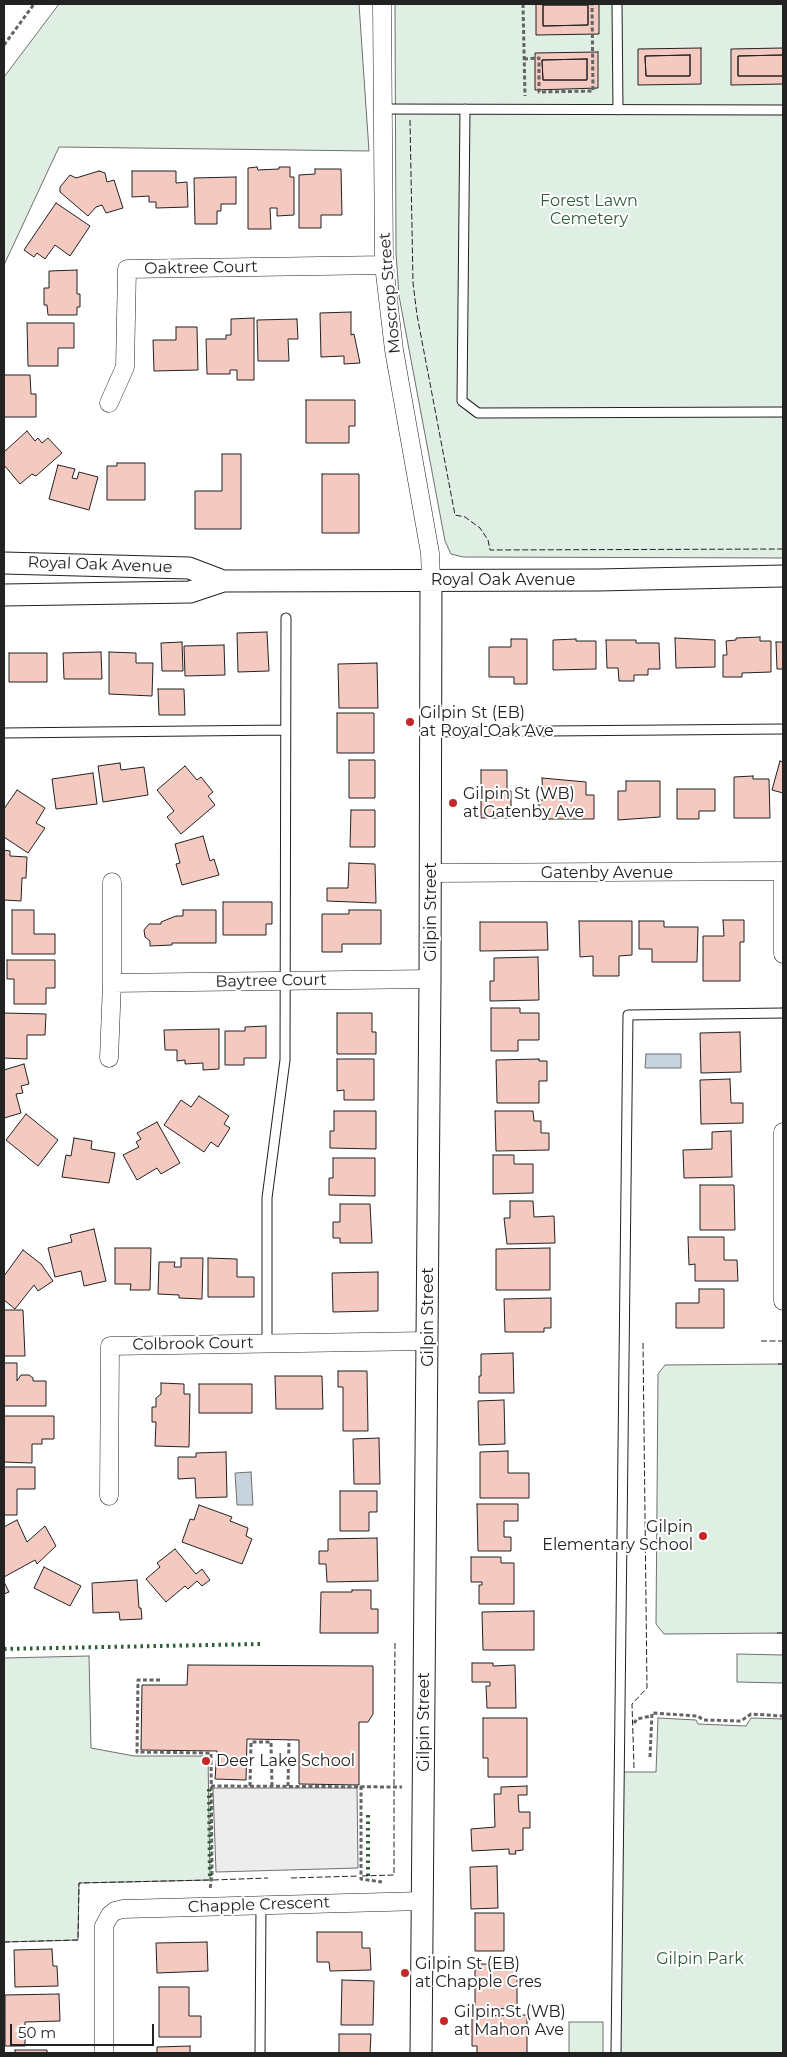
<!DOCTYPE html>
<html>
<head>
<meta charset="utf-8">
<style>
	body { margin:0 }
	#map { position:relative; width:787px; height:2057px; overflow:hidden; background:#fff; font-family:Montserrat,sans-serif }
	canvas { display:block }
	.frame { position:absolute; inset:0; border:5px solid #222; pointer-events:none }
	.scale { position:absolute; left:10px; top:2024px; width:144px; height:22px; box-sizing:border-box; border:2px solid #222; border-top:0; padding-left:6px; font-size:15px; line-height:18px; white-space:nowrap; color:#222; -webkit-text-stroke:4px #fff; paint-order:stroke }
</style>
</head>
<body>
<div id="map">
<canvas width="787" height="2057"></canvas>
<div class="frame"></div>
<div class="scale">50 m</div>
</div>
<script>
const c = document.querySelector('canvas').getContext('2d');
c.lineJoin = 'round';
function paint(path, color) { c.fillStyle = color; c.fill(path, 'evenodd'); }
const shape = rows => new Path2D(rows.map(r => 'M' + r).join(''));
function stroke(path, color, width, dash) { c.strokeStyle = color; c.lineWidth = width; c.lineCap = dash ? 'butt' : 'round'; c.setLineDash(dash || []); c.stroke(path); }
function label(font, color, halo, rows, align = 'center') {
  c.font = font + ' Montserrat,sans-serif'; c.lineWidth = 4; c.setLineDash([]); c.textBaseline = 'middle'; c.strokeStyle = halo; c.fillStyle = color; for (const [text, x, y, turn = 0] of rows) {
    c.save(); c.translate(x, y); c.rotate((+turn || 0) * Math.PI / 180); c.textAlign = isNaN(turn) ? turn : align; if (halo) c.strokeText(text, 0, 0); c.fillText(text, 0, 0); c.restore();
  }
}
const green = shape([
	[59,4,359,4,369,151,59,147,4,265,4,77,59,4],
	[395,4,783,4,783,558,463,557,451,554,445,541,399,296,396,253,395,4],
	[783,1364,783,1633,664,1634,656,1624,658,1374,665,1365,783,1364],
	[737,1654,783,1655,783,1683,737,1682,737,1654],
	[89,1656,91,1748,134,1756,208,1756,210,1880,79,1883,78,1940,4,1942,4,1658,89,1656],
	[658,1718,696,1720,698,1724,746,1726,751,1718,783,1719,783,2053,616,2053,620,1772,656,1772,658,1718],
	[569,2022,603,2022,603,2053,569,2053,569,2022]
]);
const parking = shape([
	[213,1788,357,1788,358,1868,216,1872,213,1788]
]);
const water = shape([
	[646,1054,681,1054,681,1068,645,1068,646,1054],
	[251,1472,253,1505,237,1505,235,1473,251,1472]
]);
const building = shape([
	[536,4,599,4,599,34,536,35,536,4],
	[543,5,588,5,588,25,543,26,543,5],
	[543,5,588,5,588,25,543,26,543,5],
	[701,48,701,84,638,85,638,49,701,48],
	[690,55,690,76,646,76,645,56,690,55],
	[783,48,783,84,731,85,731,49,783,48],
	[783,55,783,76,738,76,738,56,783,55],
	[598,52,598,88,535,90,535,53,598,52],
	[587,59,587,80,543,80,542,60,587,59],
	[690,55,690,76,646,76,645,56,690,55],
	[783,55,783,76,738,76,738,56,783,55],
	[587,59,587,80,543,80,542,60,587,59],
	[257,167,258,170,279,169,279,167,290,167,290,177,294,177,294,215,277,216,277,208,270,208,271,229,248,229,248,168,257,167],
	[315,169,341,169,342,215,321,215,321,228,299,228,299,175,315,174,315,169],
	[99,171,105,173,107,182,114,180,123,208,106,213,102,205,96,207,88,216,60,192,60,187,70,175,76,178,99,171],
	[132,171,176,171,176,183,187,182,188,207,156,208,156,202,149,202,149,196,132,197,132,171],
	[236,177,236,204,221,204,221,211,217,211,217,224,195,224,194,178,236,177],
	[56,203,90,226,70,256,55,245,45,259,37,253,34,257,24,250,56,203],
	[77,270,77,294,80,294,80,307,77,307,77,315,48,315,47,305,44,305,44,288,49,288,49,271,77,270],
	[351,312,351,335,354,334,360,363,344,364,344,356,321,357,320,313,351,312],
	[254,318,254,380,237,380,237,370,230,370,230,374,207,374,206,339,226,339,226,335,231,335,231,319,254,318],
	[297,319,298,339,288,339,289,361,258,361,257,320,297,319],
	[27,323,74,323,74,348,58,348,58,366,28,366,27,323],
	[176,327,197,327,198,370,154,371,153,340,176,340,176,327],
	[4,375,30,375,31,394,36,394,36,417,4,417,4,375],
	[306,400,355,400,355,426,349,426,349,443,306,443,306,400],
	[27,431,35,441,38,438,42,443,48,438,62,453,36,476,32,474,20,484,4,465,4,452,27,431],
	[222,454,241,454,241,529,195,529,195,491,222,491,222,454],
	[117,463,145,463,145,500,107,500,107,466,117,466,117,463],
	[58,465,75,469,72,478,77,479,79,472,98,477,89,510,49,499,58,465],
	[322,474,359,474,359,533,322,533,322,474],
	[267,632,269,671,238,672,237,633,267,632],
	[760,637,760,641,771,641,771,672,742,673,742,677,723,677,723,655,727,655,726,641,736,640,736,638,760,637],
	[675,638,715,640,715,667,676,668,675,638],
	[511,639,527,639,527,684,514,684,514,677,489,677,489,647,511,647,511,639],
	[576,639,576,641,596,641,596,669,553,670,553,640,576,639],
	[606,640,636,640,636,643,659,643,660,669,648,669,648,675,634,675,634,681,619,681,618,668,607,668,606,640],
	[182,642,183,671,162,671,161,643,182,642],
	[776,642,783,642,783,669,777,669,776,642],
	[224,645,225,675,185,676,184,646,224,645],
	[101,652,102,679,64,679,63,653,101,652],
	[109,652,136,653,136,663,153,663,152,696,109,694,109,652],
	[9,653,47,653,47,682,9,682,9,653],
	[377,663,378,708,339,708,338,664,377,663],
	[158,689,184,689,185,715,159,715,158,689],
	[337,713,374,713,374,753,337,753,337,713],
	[349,760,375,760,375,798,349,798,349,760],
	[780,761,783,762,783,793,772,790,780,761],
	[120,763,121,770,144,767,148,795,103,802,98,766,120,763],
	[185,766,197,780,201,777,213,792,208,796,215,805,181,834,167,817,174,811,157,790,185,766],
	[481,770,507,770,507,791,511,791,511,818,481,818,481,770],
	[93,773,97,804,56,809,52,779,93,773],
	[753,776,753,779,769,779,770,818,734,818,734,777,753,776],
	[542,778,586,782,586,795,594,795,594,819,539,819,539,800,543,800,542,778],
	[626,781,660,781,660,817,618,820,618,791,626,791,626,781],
	[677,789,715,789,715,811,699,811,699,819,677,819,677,789],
	[17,790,45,808,36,823,45,828,28,853,4,837,4,809,17,790],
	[351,810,375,810,375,847,350,847,351,810],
	[203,836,210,861,214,859,219,875,182,885,176,864,180,863,175,844,203,836],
	[4,850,10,851,10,856,27,857,26,878,22,878,21,901,4,900,4,850],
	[349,863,375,864,376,903,327,901,327,888,348,888,349,863],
	[223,902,272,902,272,924,266,924,266,935,223,935,223,902],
	[12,910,34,910,34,934,55,934,55,954,12,954,12,910],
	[183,910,216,910,216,943,172,943,172,945,150,946,150,941,145,937,144,930,149,924,161,924,161,922,176,916,183,916,183,910],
	[349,910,381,910,381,944,342,944,342,952,322,952,322,914,349,914,349,910],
	[723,920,744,920,744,942,740,942,740,981,703,981,703,936,724,936,723,920],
	[579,921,632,921,632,955,619,956,619,976,593,976,593,956,580,957,579,921],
	[639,921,664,921,664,927,698,927,697,962,652,962,652,949,639,949,639,921],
	[480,922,547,922,548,950,480,951,480,922],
	[538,957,539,1000,490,1001,490,981,494,981,494,958,538,957],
	[7,960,55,960,55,988,46,988,46,1004,14,1004,14,979,7,979,7,960],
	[491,1008,520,1008,520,1013,539,1013,539,1040,518,1040,518,1051,491,1051,491,1008],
	[4,1013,46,1014,45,1035,27,1035,27,1059,4,1058,4,1013],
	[337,1013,372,1013,372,1032,376,1032,376,1054,337,1054,337,1013],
	[266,1026,266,1058,244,1058,244,1065,225,1065,225,1031,245,1031,245,1027,266,1026],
	[219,1029,219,1069,203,1070,203,1063,185,1064,185,1060,177,1061,177,1050,165,1050,164,1030,219,1029],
	[740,1032,741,1072,701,1073,700,1033,740,1032],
	[337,1059,374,1059,374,1100,344,1100,344,1090,337,1091,337,1059],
	[539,1059,539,1061,547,1061,547,1081,539,1081,539,1103,497,1103,496,1060,539,1059],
	[24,1064,29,1084,21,1086,23,1093,16,1094,21,1113,4,1118,4,1070,24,1064],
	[730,1079,731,1103,743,1103,743,1123,701,1124,700,1080,730,1079],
	[199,1096,229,1116,224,1124,230,1128,218,1147,211,1142,204,1152,164,1125,181,1100,191,1107,199,1096],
	[334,1111,376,1111,376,1149,330,1148,330,1131,334,1131,334,1111],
	[495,1111,533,1111,534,1121,541,1121,541,1133,549,1133,549,1150,496,1151,495,1111],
	[26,1114,58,1140,38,1166,6,1140,26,1114],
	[157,1122,180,1163,161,1174,157,1168,137,1180,123,1155,139,1147,136,1142,141,1139,137,1133,157,1122],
	[731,1131,732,1177,684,1178,683,1150,712,1149,712,1132,731,1131],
	[74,1138,92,1141,91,1149,115,1153,109,1183,62,1177,66,1155,71,1156,74,1138],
	[493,1155,514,1155,514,1164,533,1164,533,1193,493,1194,493,1155],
	[333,1158,375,1158,375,1196,329,1195,329,1178,333,1178,333,1158],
	[700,1185,734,1185,735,1230,700,1230,700,1185],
	[510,1201,533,1201,534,1217,554,1216,555,1243,507,1244,504,1218,510,1218,510,1201],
	[340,1204,370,1204,372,1243,340,1243,340,1238,333,1238,333,1222,340,1222,340,1204],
	[94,1229,106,1281,84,1286,81,1271,55,1277,48,1248,72,1242,70,1235,94,1229],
	[688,1237,724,1237,724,1260,737,1260,738,1281,695,1281,695,1264,689,1265,688,1237],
	[115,1248,151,1248,150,1290,130,1290,131,1284,115,1284,115,1248],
	[550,1248,550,1290,496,1290,496,1249,550,1248],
	[23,1250,41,1264,53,1281,38,1291,34,1285,15,1309,4,1300,4,1276,23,1250],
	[181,1258,203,1258,202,1299,179,1298,179,1295,158,1294,159,1262,175,1262,174,1267,181,1267,181,1258],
	[208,1258,237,1259,237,1277,254,1277,254,1297,208,1297,208,1258],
	[378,1272,378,1311,333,1312,332,1273,378,1272],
	[699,1289,724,1289,724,1328,676,1328,676,1303,699,1303,699,1289],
	[551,1298,551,1328,544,1328,544,1332,505,1332,504,1299,551,1298],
	[4,1310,23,1310,25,1356,4,1356,4,1310],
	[513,1353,514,1393,479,1393,479,1376,481,1376,481,1354,513,1353],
	[4,1363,17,1363,17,1381,21,1375,29,1375,33,1378,33,1381,46,1381,46,1406,4,1406,4,1363],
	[338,1371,367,1371,368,1431,343,1431,343,1387,338,1387,338,1371],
	[275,1376,322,1376,323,1409,276,1409,275,1376],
	[161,1383,184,1384,184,1394,190,1394,189,1447,155,1446,156,1422,152,1422,152,1407,156,1407,156,1398,161,1394,161,1383],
	[199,1384,252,1384,252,1413,199,1413,199,1384],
	[504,1400,505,1444,479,1445,478,1401,504,1400],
	[4,1416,54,1416,54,1439,42,1439,42,1444,32,1444,32,1463,4,1462,4,1416],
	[379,1438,380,1484,354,1484,353,1439,379,1438],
	[508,1451,508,1473,529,1473,529,1498,480,1498,480,1452,508,1451],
	[226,1452,227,1497,196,1498,195,1478,178,1479,178,1457,196,1457,196,1453,226,1452],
	[4,1467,35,1467,35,1489,17,1489,17,1515,4,1515,4,1467],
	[340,1491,377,1491,377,1512,369,1512,369,1531,340,1531,340,1491],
	[477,1504,518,1504,518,1521,504,1521,504,1537,511,1537,511,1551,478,1551,477,1504],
	[199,1505,232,1517,230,1521,248,1528,246,1536,252,1539,242,1564,182,1542,190,1519,194,1520,199,1505],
	[17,1520,27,1542,45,1526,56,1546,37,1564,35,1560,4,1577,4,1527,17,1520],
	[377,1538,378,1581,327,1582,326,1564,319,1564,319,1551,328,1551,328,1539,377,1538],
	[175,1549,196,1574,202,1569,210,1580,202,1586,197,1581,188,1589,185,1586,166,1602,146,1579,160,1567,157,1563,175,1549],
	[471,1557,501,1557,501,1563,514,1563,514,1604,479,1604,479,1585,482,1585,482,1582,471,1582,471,1557],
	[44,1567,81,1586,70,1606,34,1588,44,1567],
	[137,1580,139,1608,141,1608,142,1619,120,1620,119,1612,93,1613,92,1583,137,1580],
	[4,1582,9,1592,4,1594,4,1582],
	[352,1590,371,1590,371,1609,378,1609,378,1633,320,1633,321,1592,352,1592,352,1590],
	[534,1611,534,1650,483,1650,482,1612,534,1611],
	[472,1663,493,1663,493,1666,515,1665,516,1708,487,1708,486,1686,490,1686,490,1682,472,1682,472,1663],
	[188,1665,373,1666,373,1714,368,1722,359,1722,359,1785,299,1784,299,1740,247,1739,246,1780,215,1779,217,1751,141,1750,142,1685,187,1685,188,1665],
	[483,1718,527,1718,527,1777,488,1777,488,1758,483,1758,483,1718],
	[527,1786,527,1795,518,1795,519,1812,530,1812,530,1828,523,1828,523,1850,515,1851,516,1854,509,1854,509,1849,472,1851,471,1829,495,1827,494,1794,501,1794,501,1787,527,1786],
	[497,1866,498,1908,471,1909,470,1867,497,1866],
	[475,1913,504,1913,504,1951,475,1951,475,1913],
	[317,1932,362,1932,362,1948,370,1948,371,1970,330,1971,329,1962,317,1962,317,1932],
	[207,1942,208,1971,157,1973,156,1943,207,1942],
	[52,1949,53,1966,57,1966,58,1986,15,1987,14,1950,52,1949],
	[475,1964,517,1964,517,2009,475,2008,475,1964],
	[342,1980,374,1981,373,2025,341,2025,342,1980],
	[159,1987,189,1987,189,2016,201,2016,201,2037,159,2037,159,1987],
	[59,1994,60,2021,25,2022,25,2046,5,2046,5,1995,59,1994],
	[527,2015,527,2053,477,2053,477,2046,472,2046,472,2016,527,2015],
	[339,2034,371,2034,370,2053,339,2053,339,2034],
	[190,2046,190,2053,157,2053,157,2047,190,2046],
	[15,2050,47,2050,47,2053,15,2053,15,2050]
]);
const path = shape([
	[523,4,525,96],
	[4,45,34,4],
	[524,59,539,58,539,92,593,91,592,4],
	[160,1680,138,1680,137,1752,211,1753,212,1875,210,1889],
	[634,1723,637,1719,651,1716],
	[650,1757,652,1713,698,1716,703,1720,741,1721,751,1714,783,1716],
	[211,1786,402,1787],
	[250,1786,251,1742,271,1742,272,1786],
	[288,1786,289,1740],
	[361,1786,361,1879,382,1882]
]);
const service = shape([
	[617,4,618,110],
	[382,109,783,110],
	[465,109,462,401,478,413,783,412],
	[431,732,783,729],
	[4,733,285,730],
	[267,1343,267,1198,285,1060,286,618],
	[260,2053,261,1905],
	[616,2053,628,1015,783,1013]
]);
const minor = shape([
	[382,4,384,265,394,350,430,553,431,580],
	[109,403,125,367,127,269,384,265],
	[431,873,783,871,783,954],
	[112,882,112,983,430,979],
	[109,1058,112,983],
	[783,1301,783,1132],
	[109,1496,110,1346,427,1341],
	[104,2053,104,1926,110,1915,115,1911,123,1909,423,1901]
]);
const tertiary = shape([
	[4,563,189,568,223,581],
	[4,595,190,592,223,581,598,580,783,576],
	[421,2053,430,979,431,580]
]);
const hedge = shape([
	[4,1649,262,1644],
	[209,1789,210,1880],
	[368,1876,368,1811]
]);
const fence = shape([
	[410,120,413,283,417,315,455,515,465,517,480,528,488,540,490,550,783,549],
	[761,1341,783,1341],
	[778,1364,783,1364],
	[777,1633,783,1633],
	[634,1768,632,1704,647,1688,643,1342],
	[394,1785,395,1641],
	[362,1876,394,1875,394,1790],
	[291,1878,359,1876],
	[213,1880,268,1878],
	[4,1942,78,1940,79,1883,210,1880]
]);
const markers = [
	[410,722,5,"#c62828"],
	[453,803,5,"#c62828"],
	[703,1536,5,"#c62828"],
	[206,1761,5,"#c62828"],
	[405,1973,5,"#c62828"],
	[444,2021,5,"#c62828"]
];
const parkNames = [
	["Forest Lawn",589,201],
	["Cemetery",589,219],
	["Gilpin Park",700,1959]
];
const streetNames = [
	["Oaktree Court",201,268,-1],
	["Moscrop Street",390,293,-95],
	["Royal Oak Avenue",100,565,2],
	["Royal Oak Avenue",503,580],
	["Gatenby Avenue",607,873],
	["Gilpin Street",431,912,-90],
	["Baytree Court",271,981,-1],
	["Gilpin Street",428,1317,-90],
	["Colbrook Court",193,1344,-1],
	["Gilpin Street",424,1722,-90],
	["Chapple Crescent",259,1905,-2]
];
const poiNames = [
	["Gilpin St (EB)",420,713],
	["at Royal Oak Ave",420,731],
	["Gilpin St (WB)",463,794],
	["at Gatenby Ave",463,812],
	["Gilpin",693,1527,"right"],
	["Elementary School",693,1545,"right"],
	["Deer Lake School",216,1761],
	["Gilpin St (EB)",415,1964],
	["at Chapple Cres",415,1982],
	["Gilpin St (WB)",454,2012],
	["at Mahon Ave",454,2030]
];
paint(green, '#e0efe3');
stroke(green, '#6f6f6f', 1);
paint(parking, '#ededed');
stroke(parking, '#6f6f6f', 1);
paint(water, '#c7d3dd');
stroke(water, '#6f6f6f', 1);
paint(building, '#f3c9c0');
stroke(building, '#222', 1);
stroke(service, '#222', 11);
stroke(minor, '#222', 19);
stroke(tertiary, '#222', 23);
stroke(path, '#646464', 3, [4, 2.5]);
stroke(service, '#fff', 9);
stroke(minor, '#fff', 18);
stroke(tertiary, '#fff', 21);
stroke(hedge, '#2f5e38', 4, [2.5, 4]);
stroke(fence, '#222', 1, [6, 2.5]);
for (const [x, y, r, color] of markers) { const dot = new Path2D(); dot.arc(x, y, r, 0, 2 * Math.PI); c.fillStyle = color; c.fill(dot); stroke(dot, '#fff', 2); }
label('16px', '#2f5e38', '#fff', parkNames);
label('16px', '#222', '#fff', streetNames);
label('16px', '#222', '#fff', poiNames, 'left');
</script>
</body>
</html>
